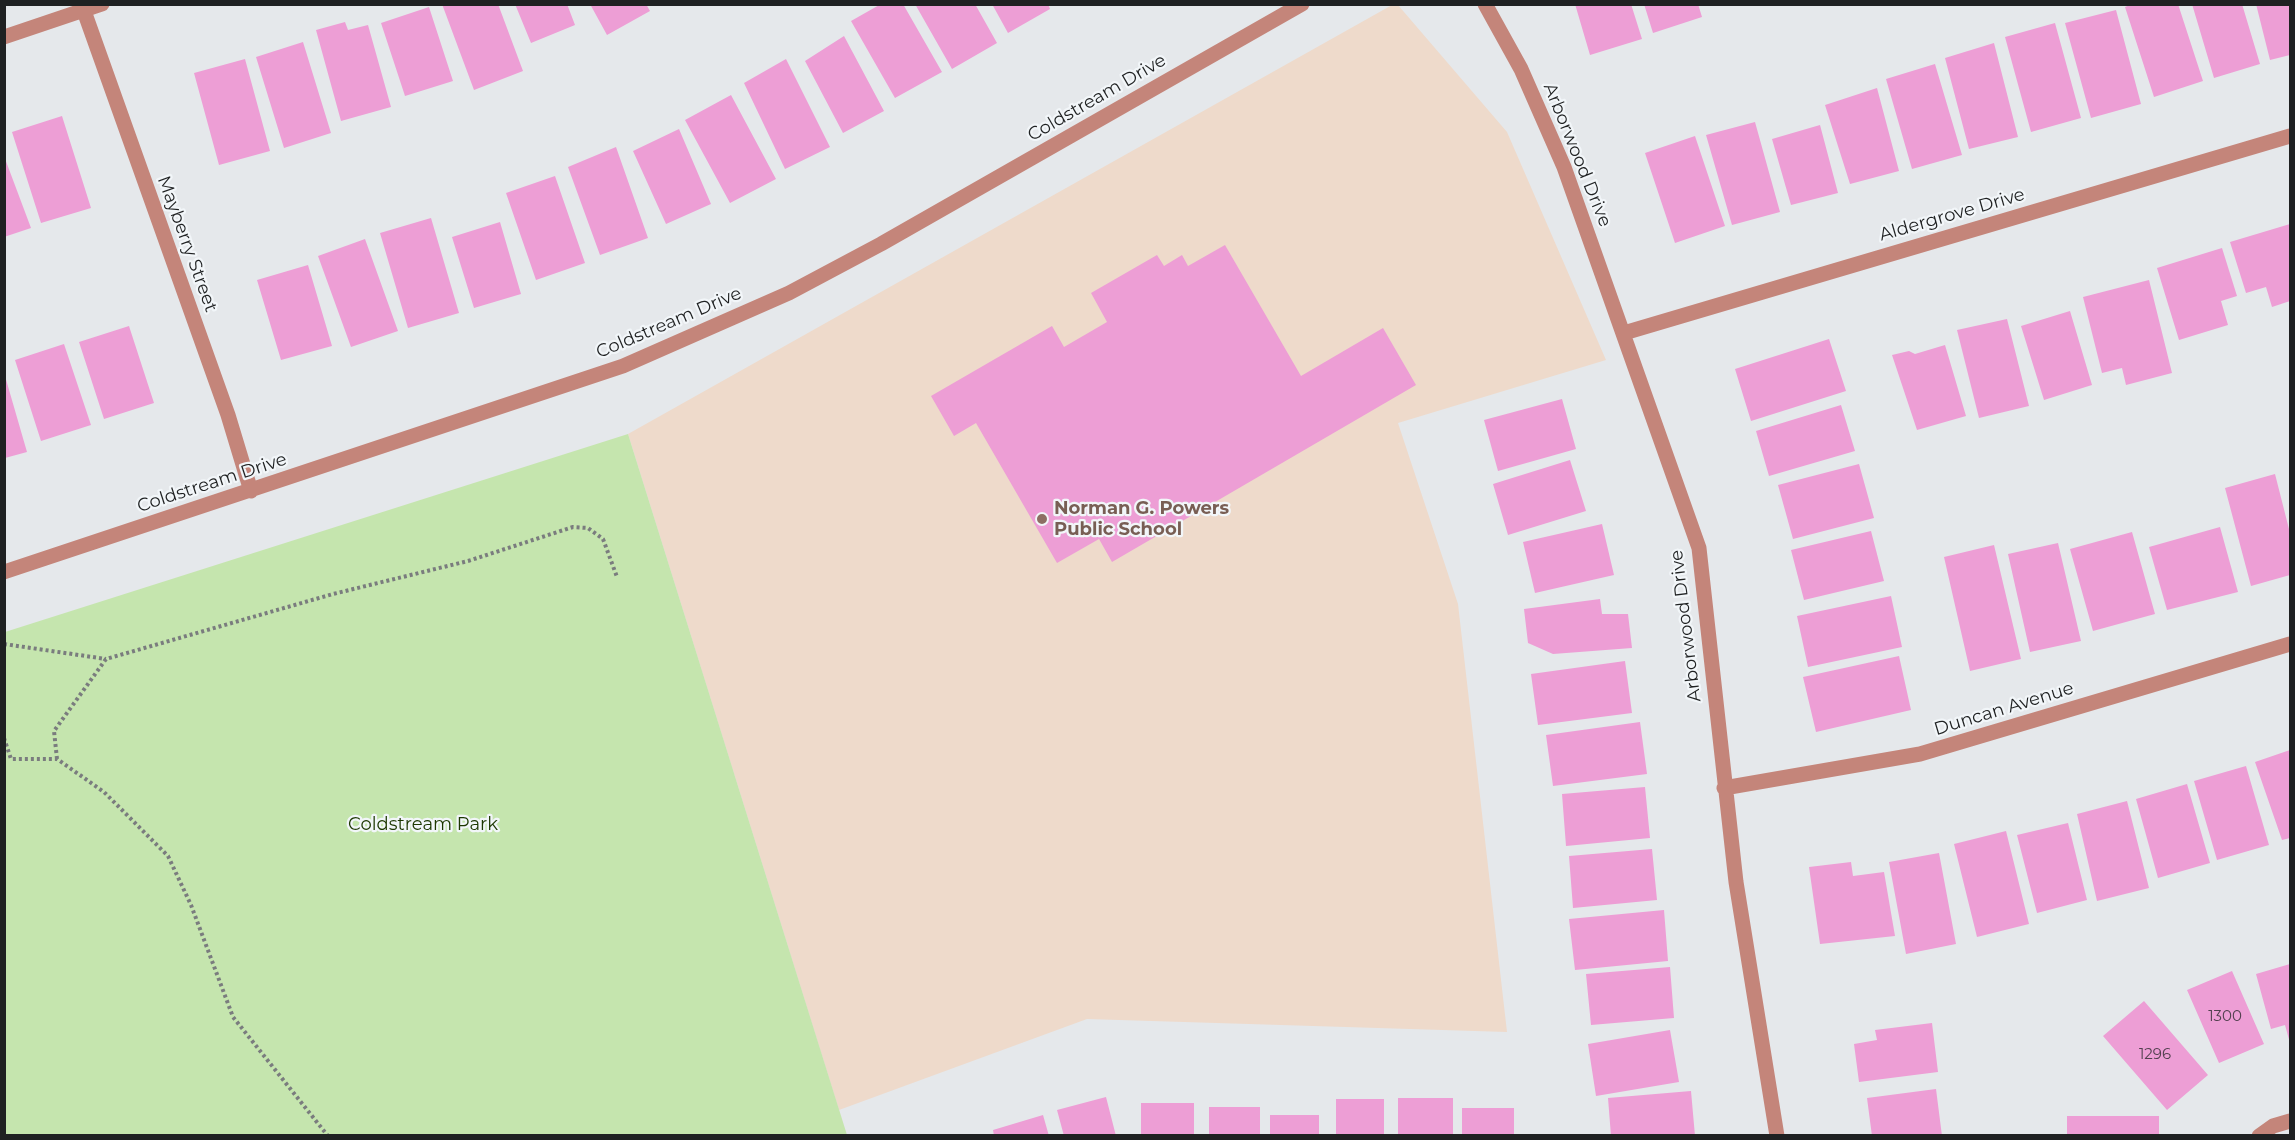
<!DOCTYPE html>
<html>
<head>
<meta charset="utf-8">
<style>
	body { margin:0 }
	#map { position:relative; width:2295px; height:1140px; overflow:hidden; background:#e5e8eb; font-family:Montserrat,sans-serif }
	canvas { display:block }
	.frame { position:absolute; inset:0; border:6px solid #1f2122; pointer-events:none }
</style>
</head>
<body>
<div id="map">
<canvas width="2295" height="1140"></canvas>
<div class="frame"></div>
</div>
<script>
const c = document.querySelector('canvas').getContext('2d');
c.lineJoin = 'round';
function paint(path, color) { c.fillStyle = color; c.fill(path, 'evenodd'); }
const shape = rows => new Path2D(rows.map(r => 'M' + r).join(''));
function stroke(path, color, width, dash) { c.strokeStyle = color; c.lineWidth = width; c.lineCap = dash ? 'butt' : 'round'; c.setLineDash(dash || []); c.stroke(path); }
function label(font, color, halo, rows, align = 'center') {
  c.font = font + ' Montserrat,sans-serif'; c.lineWidth = 4.5; c.setLineDash([]); c.textBaseline = 'middle'; c.strokeStyle = halo; c.fillStyle = color; for (const [text, x, y, turn = 0] of rows) {
    c.save(); c.translate(x, y); c.rotate((+turn || 0) * Math.PI / 180); c.textAlign = isNaN(turn) ? turn : align; if (halo) c.strokeText(text, 0, 0); c.fillText(text, 0, 0); c.restore();
  }
}
const education = shape([
	[1392,5,1398,5,1507,132,1606,360,1398,423,1458,604,1507,1032,1087,1019,839,1110,628,434]
]);
const green = shape([
	[628,434,847,1135,5,1135,5,632]
]);
const building = shape([
	[442,4,498,4,523,71,474,90],
	[515,4,567,4,575,25,531,43],
	[590,4,646,4,650,11,607,35],
	[881,4,903,4,942,72,895,98,851,21],
	[915,4,975,4,997,43,952,69],
	[992,4,1048,4,1050,9,1008,33],
	[1575,4,1631,4,1642,39,1590,55],
	[1644,4,1698,4,1702,17,1653,33],
	[2132,4,2178,4,2203,81,2154,97,2125,7],
	[2192,4,2242,4,2260,64,2214,78],
	[2256,4,2290,4,2290,55,2270,60],
	[429,7,453,81,405,96,381,23],
	[2116,10,2141,104,2091,118,2065,23],
	[345,22,348,30,368,25,391,107,341,121,316,30],
	[2055,23,2081,118,2031,132,2005,37],
	[844,36,884,111,843,133,805,61],
	[303,42,331,133,284,148,256,57],
	[1994,43,2018,137,1969,149,1945,58],
	[245,59,270,151,219,165,194,73],
	[786,59,830,147,785,169,744,83],
	[1935,64,1962,155,1912,169,1886,79],
	[1877,88,1899,171,1850,184,1825,105],
	[731,95,776,179,730,203,685,120],
	[62,116,91,208,41,223,12,132],
	[1755,122,1780,212,1732,225,1706,135],
	[1820,125,1838,193,1791,205,1772,139],
	[679,129,711,204,666,224,633,151],
	[1695,136,1725,226,1675,243,1645,153],
	[616,147,648,238,600,255,568,167],
	[4,156,31,228,4,237],
	[555,176,585,263,536,280,506,193],
	[431,218,459,313,408,328,380,233],
	[500,222,521,294,474,308,452,237],
	[2290,224,2290,301,2272,307,2266,287,2246,293,2230,242],
	[365,239,398,331,351,347,318,256],
	[1225,245,1301,376,1383,328,1416,385,1112,562,1099,539,1057,563,976,423,954,436,931,396,1052,326,1064,347,1107,322,1091,293,1157,255,1164,266,1182,255,1188,266],
	[2222,248,2237,296,2221,301,2228,325,2179,340,2157,268],
	[308,265,332,346,281,360,257,280],
	[2149,280,2172,373,2126,385,2122,368,2102,373,2083,297],
	[2070,311,2092,385,2044,400,2021,326],
	[2007,319,2029,406,1979,418,1957,330],
	[129,326,154,403,104,419,79,342],
	[1829,339,1846,391,1751,421,1735,369],
	[64,344,91,425,41,441,15,360],
	[1945,345,1966,416,1917,430,1892,355,1909,351,1915,354],
	[5,376,27,452,5,458],
	[1562,399,1576,449,1498,471,1484,420],
	[1841,405,1855,451,1769,476,1756,431],
	[1570,460,1586,511,1508,535,1493,484],
	[1859,464,1874,518,1793,539,1778,485],
	[2275,474,2290,533,2290,575,2251,586,2225,488],
	[1602,524,1614,575,1535,593,1523,542],
	[2220,527,2238,592,2167,610,2149,547],
	[1871,531,1884,581,1804,600,1791,550],
	[2132,532,2155,614,2093,631,2070,549],
	[2058,543,2081,641,2030,652,2008,554],
	[1994,545,2021,659,1970,671,1944,557],
	[1891,596,1902,647,1808,667,1797,616],
	[1600,599,1602,614,1628,614,1632,648,1553,654,1528,643,1524,609],
	[1899,656,1911,710,1816,732,1803,677],
	[1625,661,1632,713,1538,725,1531,674],
	[1640,722,1647,774,1553,786,1546,735],
	[2290,750,2290,838,2282,840,2255,762],
	[2246,766,2269,845,2217,860,2194,781],
	[2187,784,2210,863,2158,878,2136,799],
	[1645,787,1650,838,1566,846,1562,794],
	[2127,801,2149,888,2097,901,2077,814],
	[2068,823,2087,900,2037,913,2017,835],
	[2006,831,2029,924,1977,937,1954,844],
	[1652,849,1657,900,1573,908,1569,856],
	[1939,853,1956,944,1906,954,1889,862],
	[1851,862,1853,876,1884,872,1895,936,1820,944,1809,867],
	[1664,910,1668,961,1575,970,1569,919],
	[2290,964,2290,1043,2285,1025,2271,1029,2256,974],
	[1670,967,1674,1018,1591,1025,1586,974],
	[2232,971,2264,1044,2219,1063,2187,990],
	[2144,1001,2208,1075,2167,1110,2103,1036],
	[1932,1023,1938,1072,1859,1082,1854,1044,1877,1040,1875,1030],
	[1670,1030,1679,1082,1596,1096,1588,1044],
	[1936,1089,1942,1136,1872,1136,1867,1098],
	[1691,1091,1695,1136,1611,1136,1608,1098],
	[1106,1097,1116,1136,1064,1136,1057,1110],
	[1398,1098,1453,1098,1453,1136,1398,1136],
	[1336,1099,1384,1099,1384,1136,1336,1136],
	[1141,1103,1194,1103,1194,1136,1141,1136],
	[1209,1107,1260,1107,1260,1136,1209,1136],
	[1462,1108,1514,1108,1514,1136,1462,1136],
	[1043,1115,1049,1136,994,1136,993,1130],
	[1270,1115,1319,1115,1319,1136,1270,1136],
	[2067,1116,2159,1116,2159,1136,2067,1136]
]);
const path = shape([
	[4,644,106,659],
	[4,738,11,759,57,759,104,792,168,856,191,905,233,1017,328,1136],
	[57,759,54,731,106,659,333,594,468,561,573,527,588,528,603,539,617,577]
]);
const minor = shape([
	[1485,4,1521,69,1564,167,1699,548,1736,882,1777,1136],
	[84,11,228,415,251,491],
	[4,37,102,4],
	[1624,333,2290,136],
	[4,572,623,366,789,293,881,244,1302,4],
	[1724,788,1920,754,2290,644],
	[2259,1136,2273,1126,2290,1121]
]);
const markers = [
	[1042,519,6,"#8d6e63"]
];
const numberNames = [
	["1300",2225,1017],
	["1296",2155,1055]
];
const streetNames = [
	["Coldstream Drive",1097,98,-30],
	["Arborwood Drive",1577,155,68],
	["Aldergrove Drive",1952,215,-16],
	["Mayberry Street",187,244,70],
	["Coldstream Drive",669,323,-23],
	["Coldstream Drive",212,483,-18],
	["Arborwood Drive",1686,626,-97],
	["Duncan Avenue",2004,709,-17]
];
const educationNames = [
	["Norman G. Powers",1054,509],
	["Public School",1054,530]
];
const parkNames = [
	["Coldstream Park",423,825]
];
paint(education, '#eedacb');
paint(green, '#c5e5ae');
paint(building, '#ed9ed5');
stroke(path, '#7a7c7e', 4, [3, 3]);
stroke(minor, '#c4857a', 15);
for (const [x, y, r, color] of markers) { const dot = new Path2D(); dot.arc(x, y, r, 0, 2 * Math.PI); c.fillStyle = color; c.fill(dot); stroke(dot, '#f2f6f9', 2); }
label('15px', '#52404f', null, numberNames);
label('18px', '#1f2122', '#f2f6f9', streetNames);
label('bold 18px', '#785e54', '#f2f6f9', educationNames, 'left');
label('18px', '#1c3700', '#f2f6f9', parkNames);
</script>
</body>
</html>
